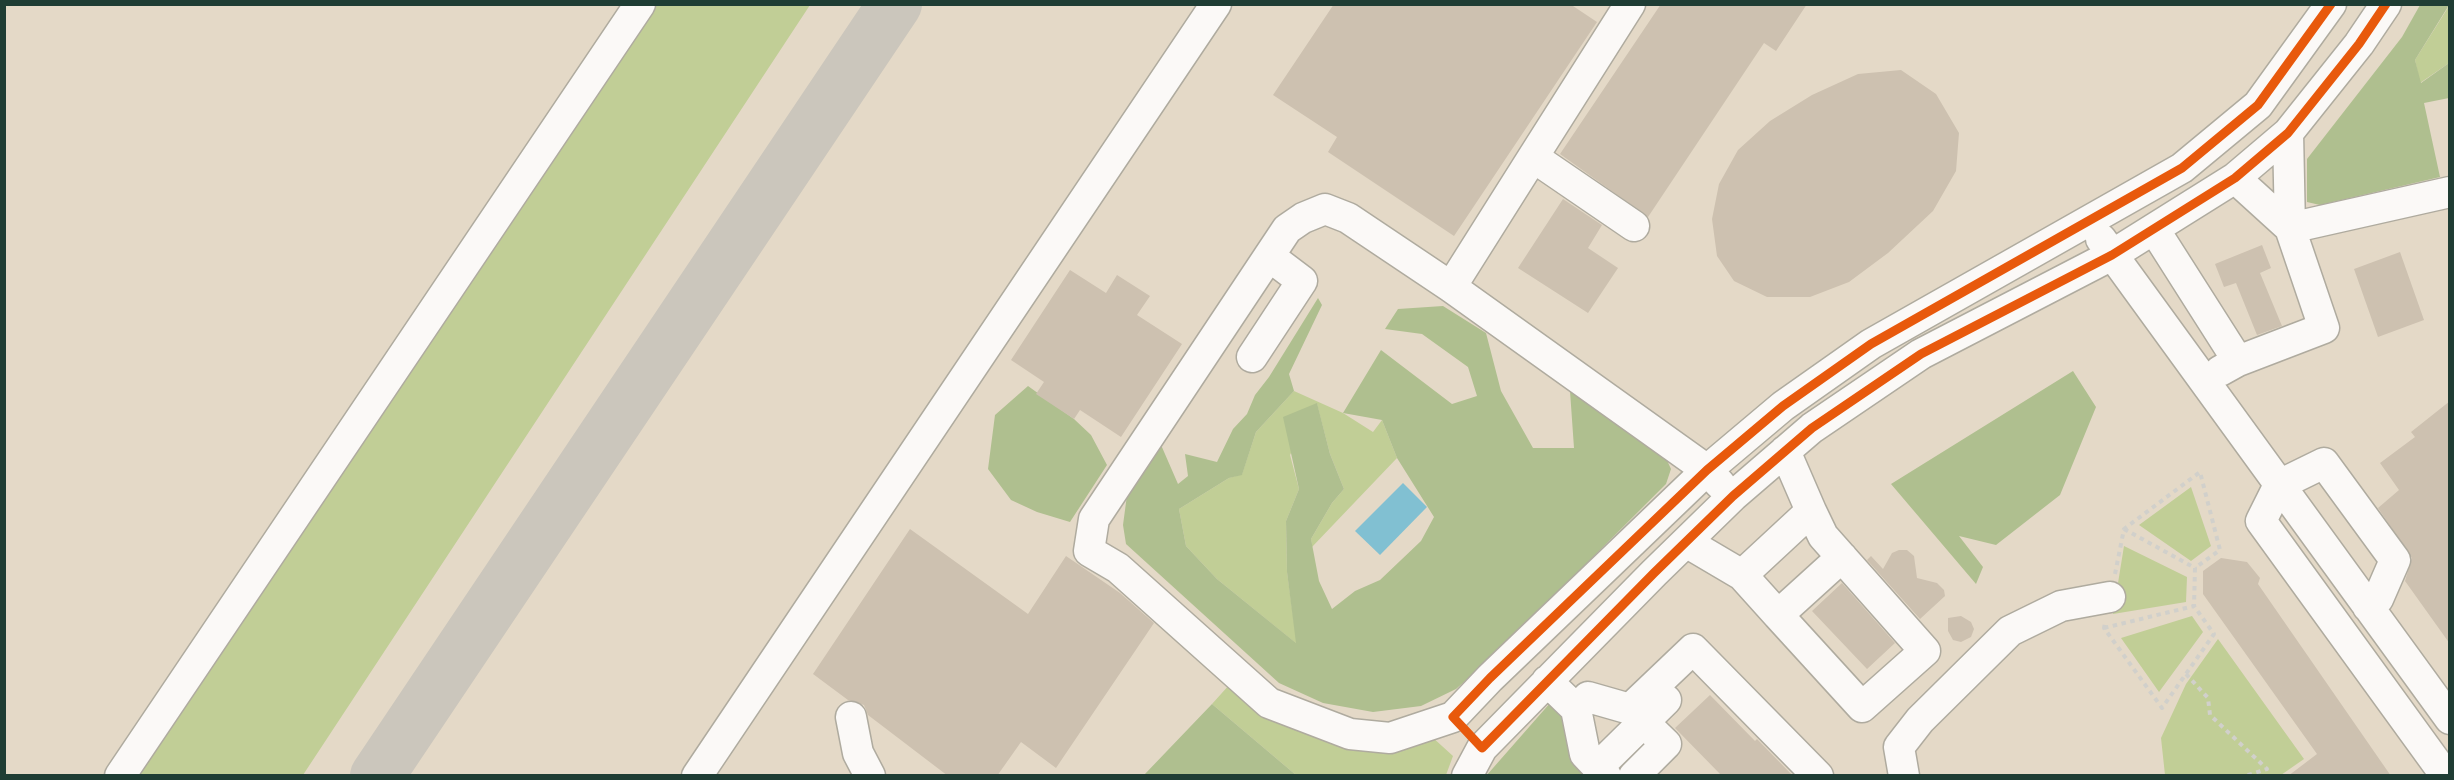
<!DOCTYPE html>
<html>
<head>
<meta charset="utf-8">
<style>
	body { margin:0 }
	#map { position:relative; width:2454px; height:780px; overflow:hidden; background:#e4d9c7; font-family:"Sorts Mill Goudy",serif }
	canvas { display:block }
	.frame { position:absolute; inset:0; border:6px solid #1f3d34; pointer-events:none }
</style>
</head>
<body>
<div id="map">
<canvas width="2454" height="780"></canvas>
<div class="frame"></div>
</div>
<script>
const c = document.querySelector('canvas').getContext('2d');
c.lineJoin = 'round';
function paint(path, color) { c.fillStyle = color; c.fill(path, 'evenodd'); }
const shape = rows => new Path2D(rows.map(r => 'M' + r).join(''));
function stroke(path, color, width, dash) { c.strokeStyle = color; c.lineWidth = width; c.lineCap = dash ? 'butt' : 'round'; c.setLineDash(dash || []); c.stroke(path); }
const green = shape([
	[652,5,810,5,303,775,132,776],
	[2449,6,2449,63,2420,83,2415,60],
	[1294,391,1343,413,1373,432,1382,420,1397,458,1312,547,1311,539,1332,503,1344,489,1330,454,1317,404,1290,455,1299,489,1286,521,1287,572,1297,644,1217,579,1186,546,1179,509,1229,478,1242,474,1256,432],
	[2191,487,2211,546,2191,561,2139,525],
	[2124,546,2187,577,2186,602,2113,614],
	[2192,616,2203,632,2159,692,2121,638],
	[2218,639,2304,759,2281,775,2165,775,2161,738,2186,684],
	[1230,684,1257,706,1431,736,1453,756,1446,775,1296,775,1212,704]
]);
const forest = shape([
	[2420,5,2449,5,2415,60,2421,83,2449,63,2449,98,2424,103,2440,177,2320,205,2307,202,2307,159,2402,37],
	[1318,298,1322,305,1289,374,1294,391,1256,432,1242,475,1229,478,1179,509,1186,546,1217,579,1296,643,1287,572,1286,521,1299,489,1283,417,1317,403,1330,454,1344,489,1332,503,1311,539,1319,581,1332,609,1355,591,1380,580,1421,541,1434,517,1397,458,1382,420,1343,413,1381,350,1452,404,1477,396,1468,367,1422,334,1385,329,1398,309,1443,306,1486,333,1501,391,1533,448,1574,448,1570,391,1665,456,1671,469,1666,484,1497,653,1456,689,1421,706,1373,712,1323,703,1279,683,1126,544,1123,525,1127,495,1158,438,1178,484,1188,476,1185,454,1217,462,1233,429,1247,414,1255,395,1269,377],
	[2073,371,2096,407,2060,495,1996,545,1959,536,1983,567,1976,584,1891,484],
	[1028,386,1074,419,1091,435,1107,465,1070,522,1037,512,1011,500,988,469,995,415],
	[1551,702,1564,715,1587,776,1486,776],
	[1212,704,1296,775,1144,775]
]);
const water = shape([
	[1403,483,1427,507,1380,555,1355,531]
]);
const taxiway = shape([
	[377,776,895,4]
]);
const building = shape([
	[1334,4,1570,4,1597,22,1454,236,1328,152,1337,137,1273,95],
	[1661,4,1807,4,1776,51,1764,43,1648,217,1560,154],
	[1901,70,1936,94,1959,133,1956,171,1933,211,1888,253,1849,282,1810,297,1767,297,1734,281,1717,256,1712,219,1719,184,1738,150,1770,121,1812,95,1858,74],
	[1563,199,1602,225,1588,248,1618,268,1588,313,1518,268],
	[2262,245,2271,268,2260,273,2282,326,2257,335,2236,283,2224,287,2215,264],
	[2400,252,2424,320,2378,337,2354,269],
	[1070,270,1106,293,1117,275,1150,296,1137,315,1182,344,1121,437,1080,410,1074,419,1036,394,1044,382,1011,360],
	[2450,401,2450,644,2405,581,2412,558,2378,508,2399,490,2380,463,2415,437,2411,432],
	[910,529,1028,614,1066,556,1120,593,1154,623,1056,768,1021,742,997,776,948,776,868,715,864,705,848,700,813,674],
	[1899,550,1907,550,1914,556,1917,578,1937,583,1944,590,1945,596,1920,619,1867,560,1871,556,1883,569,1892,553],
	[2221,558,2247,562,2260,578,2258,584,2391,776,2288,776,2317,754,2203,594,2203,571],
	[1842,583,1895,643,1867,669,1812,611],
	[1961,616,1971,622,1974,629,1971,637,1961,642,1953,640,1948,631,1948,618],
	[1710,695,1755,741,1757,739,1793,776,1722,776,1675,728]
]);
const path = shape([
	[2124,529,2195,568,2194,606],
	[2115,574,2124,529,2200,472,2220,550,2195,568],
	[2104,628,2194,606,2214,634,2162,708,2104,628,2105,623],
	[2186,674,2208,698,2210,715,2267,769,2245,776]
]);
const minor = shape([
	[1630,4,1533,157,1634,226],
	[2235,178,2290,228,2288,133],
	[2154,229,2238,361,2220,371],
	[2101,239,2450,719],
	[1269,256,1287,229,1303,218,1325,209,1348,218,1451,287,1707,470,1720,484],
	[1451,287,1533,157],
	[1252,357,1302,281,1269,256,1094,519,1089,551,1118,568,1269,703,1350,734,1390,738,1453,717,1490,678,1707,470,1783,406,1871,344,2182,168,2258,105,2331,4],
	[2238,361,2324,328,2290,228,2450,192],
	[1686,542,1742,575,1811,511,1785,451],
	[1742,575,1778,615,1842,557],
	[2368,607,2378,599,2395,560,2324,463,2279,485,2261,521,2446,776],
	[1778,615,1862,707,1925,651,1823,536,1811,511],
	[1547,681,1576,709,1585,754,1606,776],
	[1588,697,1630,709,1693,649,1818,776],
	[1630,709,1666,744,1634,776],
	[851,717,858,753,870,776],
	[1598,767,1666,700],
	[120,776,640,4],
	[697,776,1216,4],
	[1467,776,1482,748,1654,573,1733,496,1812,428,1921,354,2112,255,2235,178,2288,133,2359,44,2386,4],
	[1904,776,1899,747,1920,720,2010,631,2061,606,2110,597]
]);
const cycleway = shape([
	[2331,4,2258,105,2182,168,1871,344,1783,406,1707,470,1490,678,1453,717,1482,748,1654,573,1733,496,1812,428,1921,354,2112,255,2235,178,2288,133,2359,44,2386,4]
]);
paint(green, '#c1ce96');
paint(forest, '#afbf8f');
paint(water, '#81c0d2');
stroke(taxiway, '#cbc6bc', 54);
paint(building, '#cdc1b0');
stroke(minor, '#afab9f', 33);
stroke(path, '#d1d0cb', 4, [4.5, 4.5]);
stroke(minor, '#fbf9f7', 30);
stroke(cycleway, '#e8590c', 9);
</script>
</body>
</html>
